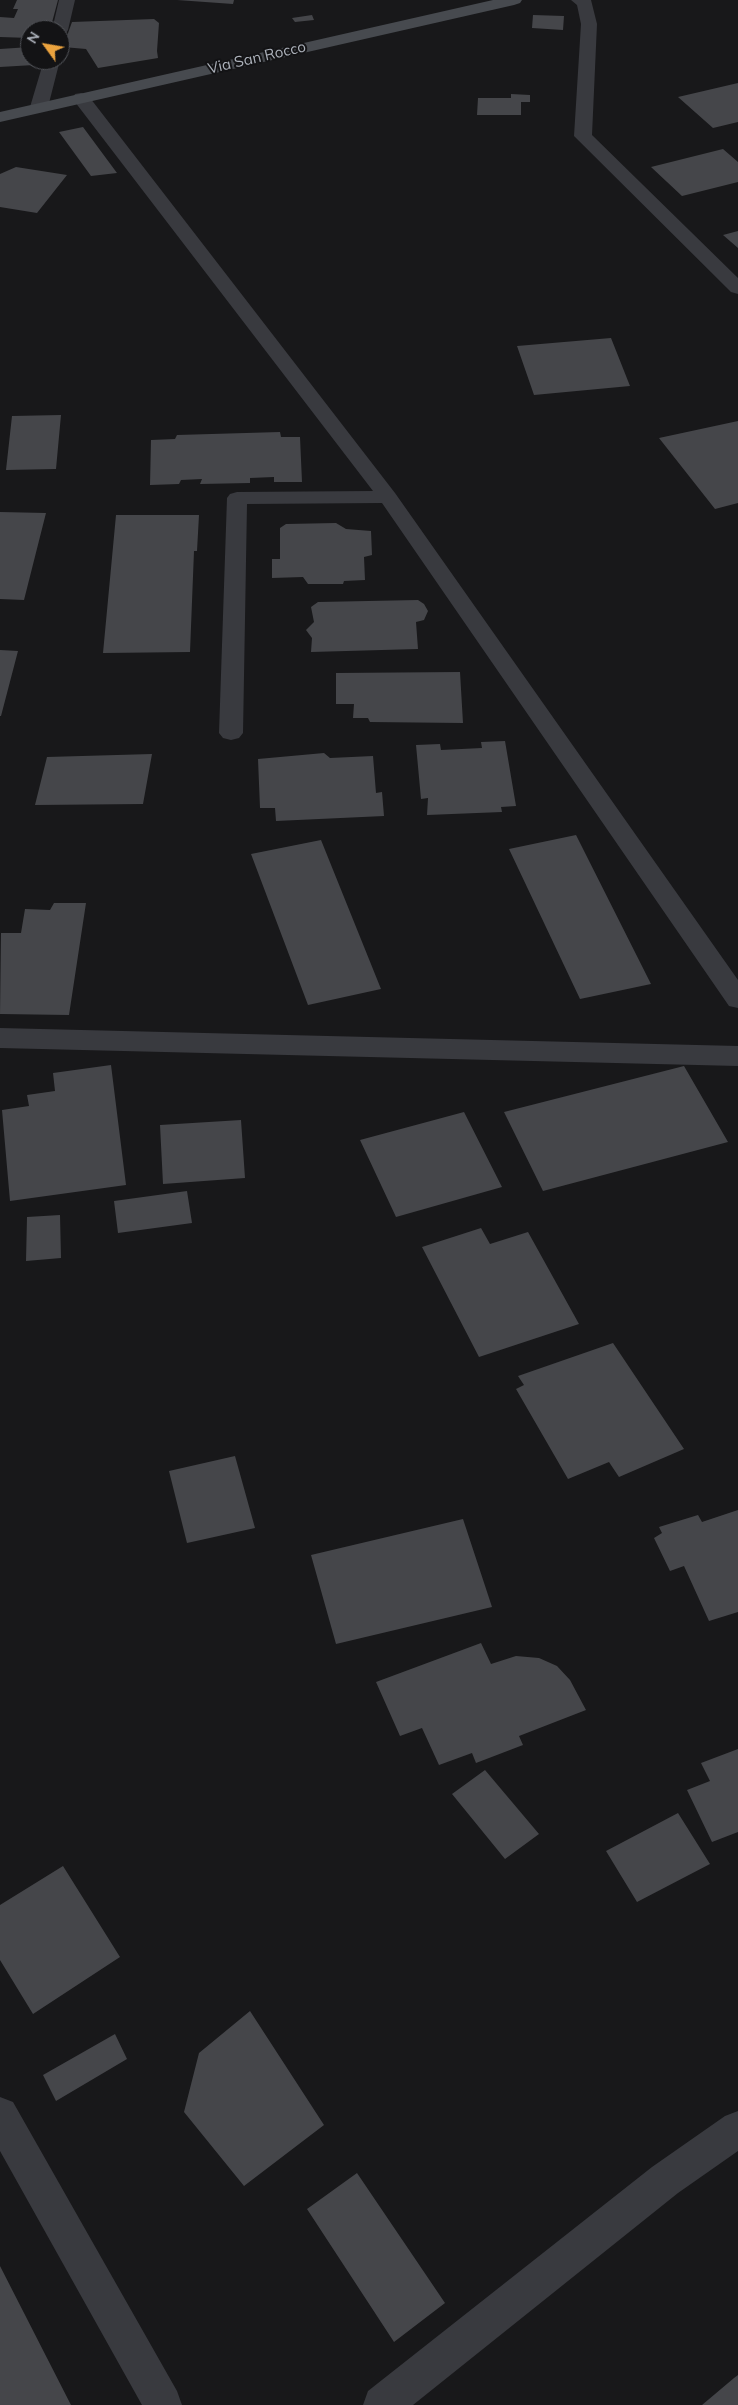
<!DOCTYPE html>
<html>
<head>
<meta charset="utf-8">
<style>
	body { margin:0 }
	#map { position:relative; width:738px; height:2405px; overflow:hidden; background:#18181a; font-family:Mulish,sans-serif }
	canvas { display:block }
	.north { position:absolute; left:20px; top:20px; width:50px; height:50px; box-sizing:border-box; background:#131315; border:1px solid #505257; border-radius:50%; rotate:302deg; font-size:14px; font-weight:700; line-height:20px; text-align:center; color:#abb0b9 }
	.north::after { content:''; display:block; margin:auto; width:18px; height:22px; background:#eba33e; clip-path:polygon(50% 0,100% 100%,50% 72%,0 100%) }
</style>
</head>
<body>
<div id="map">
<canvas width="738" height="2405"></canvas>
<div class="north">N</div>
</div>
<script>
const c = document.querySelector('canvas').getContext('2d');
c.lineJoin = 'round';
function paint(path, color) { c.fillStyle = color; c.fill(path, 'evenodd'); }
const shape = rows => new Path2D(rows.map(r => 'M' + r).join(''));
function label(font, color, halo, rows, align = 'center') {
  c.font = font + ' Mulish,sans-serif'; c.lineWidth = 4; c.setLineDash([]); c.textBaseline = 'middle'; c.strokeStyle = halo; c.fillStyle = color; for (const [text, x, y, turn = 0] of rows) {
    c.save(); c.translate(x, y); c.rotate((+turn || 0) * Math.PI / 180); c.textAlign = isNaN(turn) ? turn : align; if (halo) c.strokeText(text, 0, 0); c.fillText(text, 0, 0); c.restore();
  }
}
const building = shape([
	[17,0,58,0,50,30,30,30,30,38,0,37,0,17,14,18,18,9,13,9],
	[177,0,234,0,233,4],
	[312,15,314,20,295,22,292,18],
	[533,15,564,16,563,30,532,28],
	[154,19,159,23,157,51,158,58,98,68,86,49,63,47,72,22],
	[30,47,30,60,34,60,34,65,0,67,0,49],
	[738,83,738,122,713,128,678,97],
	[511,94,530,95,530,102,521,102,521,115,477,115,478,98,511,98],
	[83,127,117,173,91,176,59,132],
	[723,149,738,162,738,182,682,196,651,167],
	[16,167,67,175,37,213,0,207,0,174],
	[738,231,738,248,723,235],
	[611,338,630,386,534,395,517,346],
	[61,415,56,469,6,470,12,416],
	[738,421,738,503,715,509,659,438],
	[280,432,281,437,300,437,302,482,274,482,274,477,250,478,250,483,200,484,202,479,181,480,179,484,150,485,151,440,175,439,177,435],
	[0,512,46,513,24,600,0,599],
	[116,515,199,515,197,551,194,551,190,652,103,653],
	[336,523,346,529,371,531,372,555,364,557,365,580,344,581,343,584,308,584,303,577,272,578,272,559,280,559,280,528,286,524],
	[418,600,424,604,428,611,424,620,416,622,418,649,311,652,312,638,306,630,314,622,311,607,318,602],
	[0,650,18,651,1,716,0,716],
	[460,672,463,723,370,722,368,718,353,718,354,704,336,704,336,673],
	[505,741,516,806,501,807,502,812,427,815,428,798,421,799,416,745,440,744,441,750,482,748,481,742],
	[324,753,330,758,373,756,376,793,382,792,384,816,276,821,275,808,260,808,258,759],
	[152,754,143,804,35,805,47,757],
	[576,835,651,984,580,999,509,849],
	[321,840,381,989,308,1005,251,854],
	[54,903,86,903,69,1015,0,1014,1,933,21,933,25,909,50,910],
	[111,1065,126,1185,10,1201,2,1110,29,1106,27,1095,55,1091,53,1073],
	[684,1066,728,1142,543,1191,504,1112],
	[464,1112,502,1187,396,1217,360,1140],
	[241,1120,245,1178,163,1184,160,1125],
	[187,1191,192,1223,118,1233,114,1201],
	[60,1215,61,1258,26,1261,27,1217],
	[481,1228,490,1244,528,1232,579,1324,479,1357,422,1247],
	[613,1343,684,1449,619,1477,609,1462,568,1479,516,1389,524,1385,518,1376],
	[235,1456,255,1528,187,1543,169,1471],
	[738,1510,738,1612,709,1621,684,1566,670,1571,654,1538,662,1533,659,1527,698,1515,702,1522],
	[463,1519,492,1607,336,1644,311,1555],
	[481,1643,491,1664,516,1656,539,1658,557,1666,570,1680,586,1710,519,1736,523,1745,476,1763,472,1753,439,1765,422,1728,400,1736,376,1682],
	[738,1749,738,1832,712,1842,687,1790,710,1781,701,1763],
	[485,1770,539,1834,505,1859,452,1794],
	[678,1813,710,1864,637,1902,606,1851],
	[63,1866,120,1957,33,2014,0,1960,0,1905],
	[250,2011,324,2125,244,2186,184,2112,199,2053],
	[115,2034,127,2059,56,2101,43,2075],
	[357,2173,445,2303,394,2342,307,2209],
	[0,2266,71,2405,0,2405],
	[738,2375,738,2405,702,2405,734,2378]
]);
const street = shape([
	[59,0,75,0,68,30,66,33,60,35,60,30,52,30,59,0],
	[571,0,591,0,597,24,592,135,738,278,738,294,731,292,574,136,581,24,577,5,571,0],
	[44,60,60,60,48,107,45,111,39,112,33,111,30,107,44,60],
	[81,93,87,94,395,493,738,980,738,1008,729,1006,382,503,247,504,243,733,239,738,231,740,223,738,219,733,227,498,230,494,237,492,373,491,75,102,73,98,75,94,81,93],
	[0,1028,738,1046,738,1066,0,1048,0,1028],
	[0,2097,13,2102,177,2391,182,2405,142,2405,0,2151,0,2097],
	[738,2111,738,2151,678,2193,413,2405,363,2405,368,2391,652,2167,725,2116,738,2111]
]);
const secondary = shape([
	[493,0,522,0,520,3,514,5,0,122,0,112,493,0]
]);
const farStreetnames = [
	["Via San Rocco",257,58,-13]
];
paint(building, '#45464a');
paint(street, '#393a3f');
paint(secondary, '#474a4f');
label('15px', '#abb0b9', '#131315', farStreetnames);
</script>
</body>
</html>
